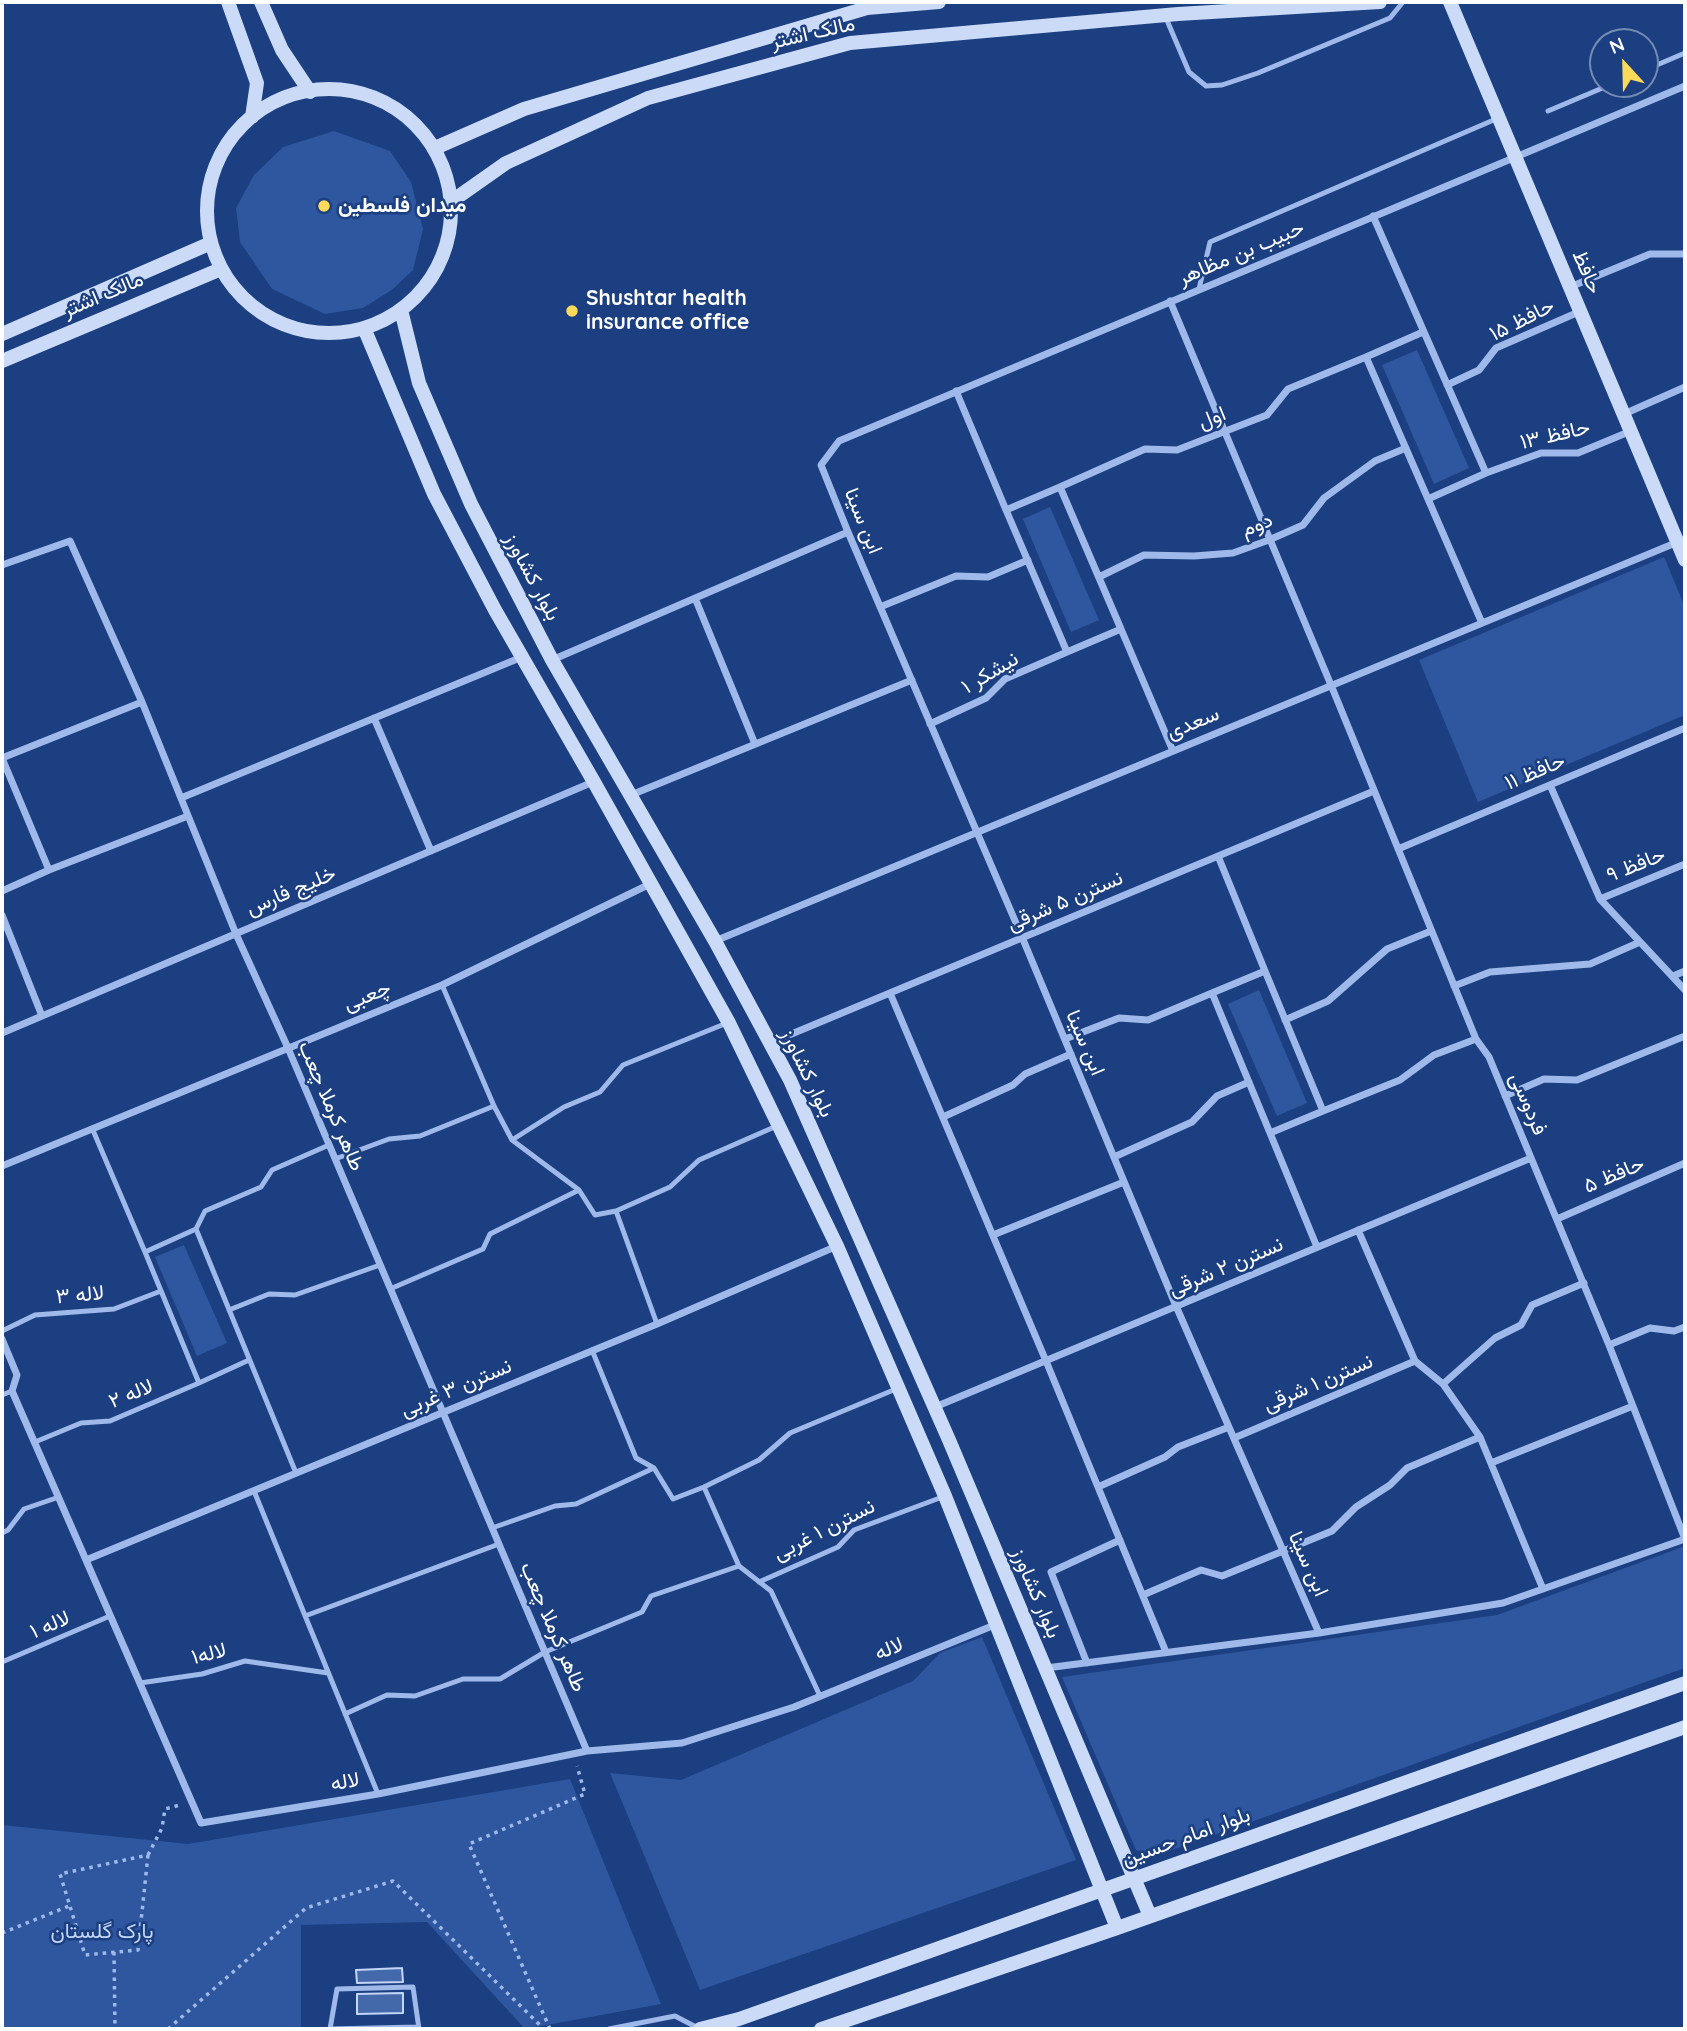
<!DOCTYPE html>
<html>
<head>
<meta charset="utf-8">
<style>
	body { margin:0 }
	#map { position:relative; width:1687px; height:2031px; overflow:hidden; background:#1b3f80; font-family:Quicksand,sans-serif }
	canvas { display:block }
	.frame { position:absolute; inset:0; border:4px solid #fff; pointer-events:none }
	.north { position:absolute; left:1589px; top:28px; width:70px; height:70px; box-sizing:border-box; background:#1b3f80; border:2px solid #768cb3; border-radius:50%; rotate:338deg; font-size:19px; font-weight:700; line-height:28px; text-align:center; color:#fff }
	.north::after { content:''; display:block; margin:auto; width:24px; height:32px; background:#fbda5b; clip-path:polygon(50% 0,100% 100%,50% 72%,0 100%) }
</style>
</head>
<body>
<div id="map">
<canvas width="1687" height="2031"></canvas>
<div class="frame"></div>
<div class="north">N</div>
</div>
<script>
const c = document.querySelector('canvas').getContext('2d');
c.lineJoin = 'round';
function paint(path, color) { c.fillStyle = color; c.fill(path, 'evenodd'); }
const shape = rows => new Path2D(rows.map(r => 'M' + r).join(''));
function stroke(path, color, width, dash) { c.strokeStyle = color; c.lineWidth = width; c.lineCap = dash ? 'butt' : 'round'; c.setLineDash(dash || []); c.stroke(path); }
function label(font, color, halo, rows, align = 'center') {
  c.font = font + ' Quicksand,Vazirmatn,sans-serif'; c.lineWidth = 5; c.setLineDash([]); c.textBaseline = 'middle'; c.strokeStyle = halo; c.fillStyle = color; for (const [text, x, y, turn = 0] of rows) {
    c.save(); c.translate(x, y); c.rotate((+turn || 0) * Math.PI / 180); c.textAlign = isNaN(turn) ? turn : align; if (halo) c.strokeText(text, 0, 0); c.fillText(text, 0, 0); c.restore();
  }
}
const green = shape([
	[334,131,390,151,411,182,423,229,413,270,393,289,363,308,325,314,272,289,240,242,236,208,254,175,283,147],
	[1417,350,1469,468,1434,484,1382,365],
	[1050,507,1099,620,1071,632,1023,519],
	[1664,557,1685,607,1685,715,1478,802,1419,660],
	[1259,990,1307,1103,1277,1116,1228,1004],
	[184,1245,227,1343,197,1356,155,1257],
	[1685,1546,1685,1668,1155,1856,1136,1850,1062,1677,1497,1615],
	[982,1637,1076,1860,700,1990,610,1773,681,1780,913,1681,940,1653],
	[570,1779,661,2004,525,2029,427,1922,301,1925,301,2029,2,2029,2,1825,188,1844]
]);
const building = shape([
	[402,1968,403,1982,357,1983,356,1970,402,1968],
	[403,1993,403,2013,357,2014,357,1994,403,1993]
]);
const path = shape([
	[148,1855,138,1950,85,1955,60,1874,148,1855],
	[148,1855,162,1828,165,1809,180,1805],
	[2,1933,69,1906],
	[114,1952,115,2029],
	[168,2029,306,1908,393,1881,544,2029],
	[550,2029,469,1844,585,1794,577,1766]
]);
const lane = shape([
	[1166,18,1189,72,1206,86,1222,85,1258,73,1390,18,1403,2],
	[1645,70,1685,53],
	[1548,111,1612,84],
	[1199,289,1210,242,1496,119],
	[442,985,494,1106,512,1140,579,1190,595,1215,616,1211,657,1324],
	[92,1128,145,1252,196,1229,296,1473],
	[512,1140,564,1107,600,1092,623,1065,727,1023],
	[335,1159,389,1139,420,1136,494,1106],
	[616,1211,670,1187,699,1160,779,1125],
	[196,1229,205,1211,261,1187,272,1170,329,1145],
	[145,1252,199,1383,249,1360],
	[390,1289,483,1249,490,1234,579,1190],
	[229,1310,269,1294,295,1295,380,1265],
	[2,1331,35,1315,114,1309,161,1291],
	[592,1350,636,1458,654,1468,673,1499,704,1487,759,1460,790,1433,896,1389],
	[2,1395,12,1391],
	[35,1442,81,1423,110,1421,199,1383],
	[704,1487,739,1566,771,1591,820,1696],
	[254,1491,378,1794],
	[492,1528,555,1506,576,1504,654,1468],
	[2,1533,8,1530,24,1509,59,1497],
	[759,1582,838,1547,854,1530,945,1496],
	[305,1616,499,1544],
	[2,1662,110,1616],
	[140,1683,202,1674,245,1661,328,1673],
	[345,1714,387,1695,415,1696,463,1679,500,1679,545,1652,642,1612,651,1596,739,1566],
	[330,2029,337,1989,413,1987,419,2029],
	[330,2029,417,2027],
	[609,2029,675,2016,698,2028]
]);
const street = shape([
	[1373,216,1486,473,1428,499,1366,357,1423,332],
	[1570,287,1650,254,1685,254],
	[1170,301,1331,685,1476,1039,1489,1057,1609,1345,1685,1539],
	[1447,385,1479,370,1496,348,1581,311],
	[956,391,1006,510,1067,652,1121,629,1060,487,1006,510],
	[1624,414,1685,387],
	[1486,473,1541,453,1578,453,1631,431],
	[1060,487,1145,449,1177,450,1267,415,1288,389,1366,357],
	[1428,499,1482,623],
	[2,565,70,541,142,702,236,934,288,1048,587,1751],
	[1099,577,1144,555,1194,556,1233,553,1269,540,1303,525,1324,498,1375,461,1406,448],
	[695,598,755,744],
	[880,607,956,576,988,577,1028,560],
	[1121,629,1173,751],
	[552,660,848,532],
	[374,718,431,851],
	[930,724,986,698,1005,679,1067,652],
	[2,758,49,870,2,891],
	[2,758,142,702],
	[1550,785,1600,899,1685,990],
	[631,795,912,680],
	[181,798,522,657],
	[1398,849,1685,728],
	[1218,856,1265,971],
	[49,870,188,816],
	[1600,899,1685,864],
	[2,915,42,1016],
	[715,941,1685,539],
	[1673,976,1685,971],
	[1454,986,1490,972,1590,964,1640,942],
	[890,993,1046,1361,1166,1652],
	[1285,1020,1328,1001,1387,949,1431,931],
	[2,1033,593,782],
	[1065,1039,1119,1018,1148,1020,1212,993,1265,971,1323,1111,1270,1133,1212,993],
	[770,1043,1374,791],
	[1505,1096,1544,1079,1577,1080,1685,1036],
	[1323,1111,1400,1080,1434,1055,1476,1039],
	[943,1117,1013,1085,1025,1074,1071,1054],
	[1270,1133,1317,1247],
	[1114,1157,1192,1122,1217,1096,1249,1082],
	[2,1166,442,985,650,884],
	[1557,1219,1685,1163],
	[1358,1230,1415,1361,1443,1384,1480,1437,1543,1589],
	[993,1235,1124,1182],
	[2,1339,17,1375,12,1391,201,1823,378,1794,587,1751,682,1743,794,1707,997,1624],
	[1609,1345,1650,1328,1674,1331,1685,1327],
	[1443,1384,1495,1338,1521,1325,1532,1305,1584,1283],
	[935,1407,1531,1158],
	[1234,1438,1415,1361],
	[1491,1463,1633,1406],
	[1098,1487,1165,1457,1178,1447,1229,1427],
	[86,1560,657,1324,837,1246],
	[1143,1595,1201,1570,1222,1576,1332,1531,1356,1507,1390,1485,1407,1468,1480,1437],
	[1319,1633,1176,1306,1022,937,848,532,821,465,839,441,1685,86],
	[1087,1663,1051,1572,1120,1540],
	[1046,1668,1319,1633,1503,1603,1685,1539]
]);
const secondary = shape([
	[228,2,257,83,252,117],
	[261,2,282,50,310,92],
	[1450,2,1685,560],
	'207 211a122 122 0 1 1 244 0a122 122 0 1 1-244 0Z',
	[435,148,524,109,867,8,939,2],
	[452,201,506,163,648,98,850,43,1178,14,1380,2],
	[401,310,419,383,471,504,552,660,715,941,790,1080,949,1440,1150,1916],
	[364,328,434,494,495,610,594,782,729,1023,837,1246,945,1496,1117,1928],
	[2,334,211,243],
	[2,361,221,269],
	[700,2029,739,2019,1685,1683],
	[821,2029,1117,1928,1685,1727]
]);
const markers = [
	[324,206,7,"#fbda5b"],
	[572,311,7,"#fbda5b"]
];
const streetNames = [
	["مالک اشتر",813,33,-13],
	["حبیب بن مظاهر",1241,253,-23],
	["حافظ",1587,272,67],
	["مالک اشتر",103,295,-23],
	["حافظ ۱۵",1522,320,-27],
	["اول",1212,418,-22],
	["حافظ ۱۳",1555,435,-13],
	["ابن سینا",863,521,68],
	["دوم",1257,525,-22],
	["بلوار کشاورز",532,577,62],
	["نیشکر ۱",990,673,-31],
	["سعدی",1193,723,-22],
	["حافظ ۱۱",1535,772,-23],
	["حافظ ۹",1636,865,-22],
	["خلیج فارس",291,891,-23],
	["نسترن ۵ شرقی",1065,901,-23],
	["چعبی",367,996,-22],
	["ابن سینا",1085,1043,67],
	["بلوار کشاورز",807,1073,64],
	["فردوسی",1528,1104,67],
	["طاهر کرملا چعب",331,1106,67],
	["حافظ ۵",1614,1175,-23],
	["نسترن ۲ شرقی",1226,1267,-23],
	["لاله ۳",80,1295,-5],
	["نسترن ۱ شرقی",1318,1383,-23],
	["نسترن ۳ غربی",456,1388,-23],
	["لاله ۲",131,1394,-22],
	["نسترن ۱ غربی",824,1530,-27],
	["ابن سینا",1308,1564,66],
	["بلوار کشاورز",1036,1593,67],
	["لاله ۱",50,1625,-23],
	["طاهر کرملا چعب",553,1627,67],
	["لاله",889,1649,-22],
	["لاله۱",209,1654,-14],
	["لاله",345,1782,-9],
	["بلوار امام حسین",1186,1837,-20]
];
const poiNames = [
	["میدان فلسطین",338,206],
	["Shushtar health",586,299],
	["insurance office",586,323]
];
const parkNames = [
	["پارک گلستان",102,1932]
];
paint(green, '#2e579f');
paint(building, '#4469ab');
stroke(building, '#c3d6f7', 2);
stroke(path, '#9fbaea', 3.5, [3.5, 5]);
stroke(lane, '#9fbaea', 5);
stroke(street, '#9fbaea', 7);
stroke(secondary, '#cadaf7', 14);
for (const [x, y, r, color] of markers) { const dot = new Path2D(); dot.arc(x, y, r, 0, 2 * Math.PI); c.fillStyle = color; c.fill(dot); stroke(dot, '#1b3f80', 2.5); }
label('21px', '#fff', '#1b3f80', streetNames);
label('bold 21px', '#fff', '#1b3f80', poiNames, 'left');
label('21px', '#c3d6f7', '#1b3f80', parkNames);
</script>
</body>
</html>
